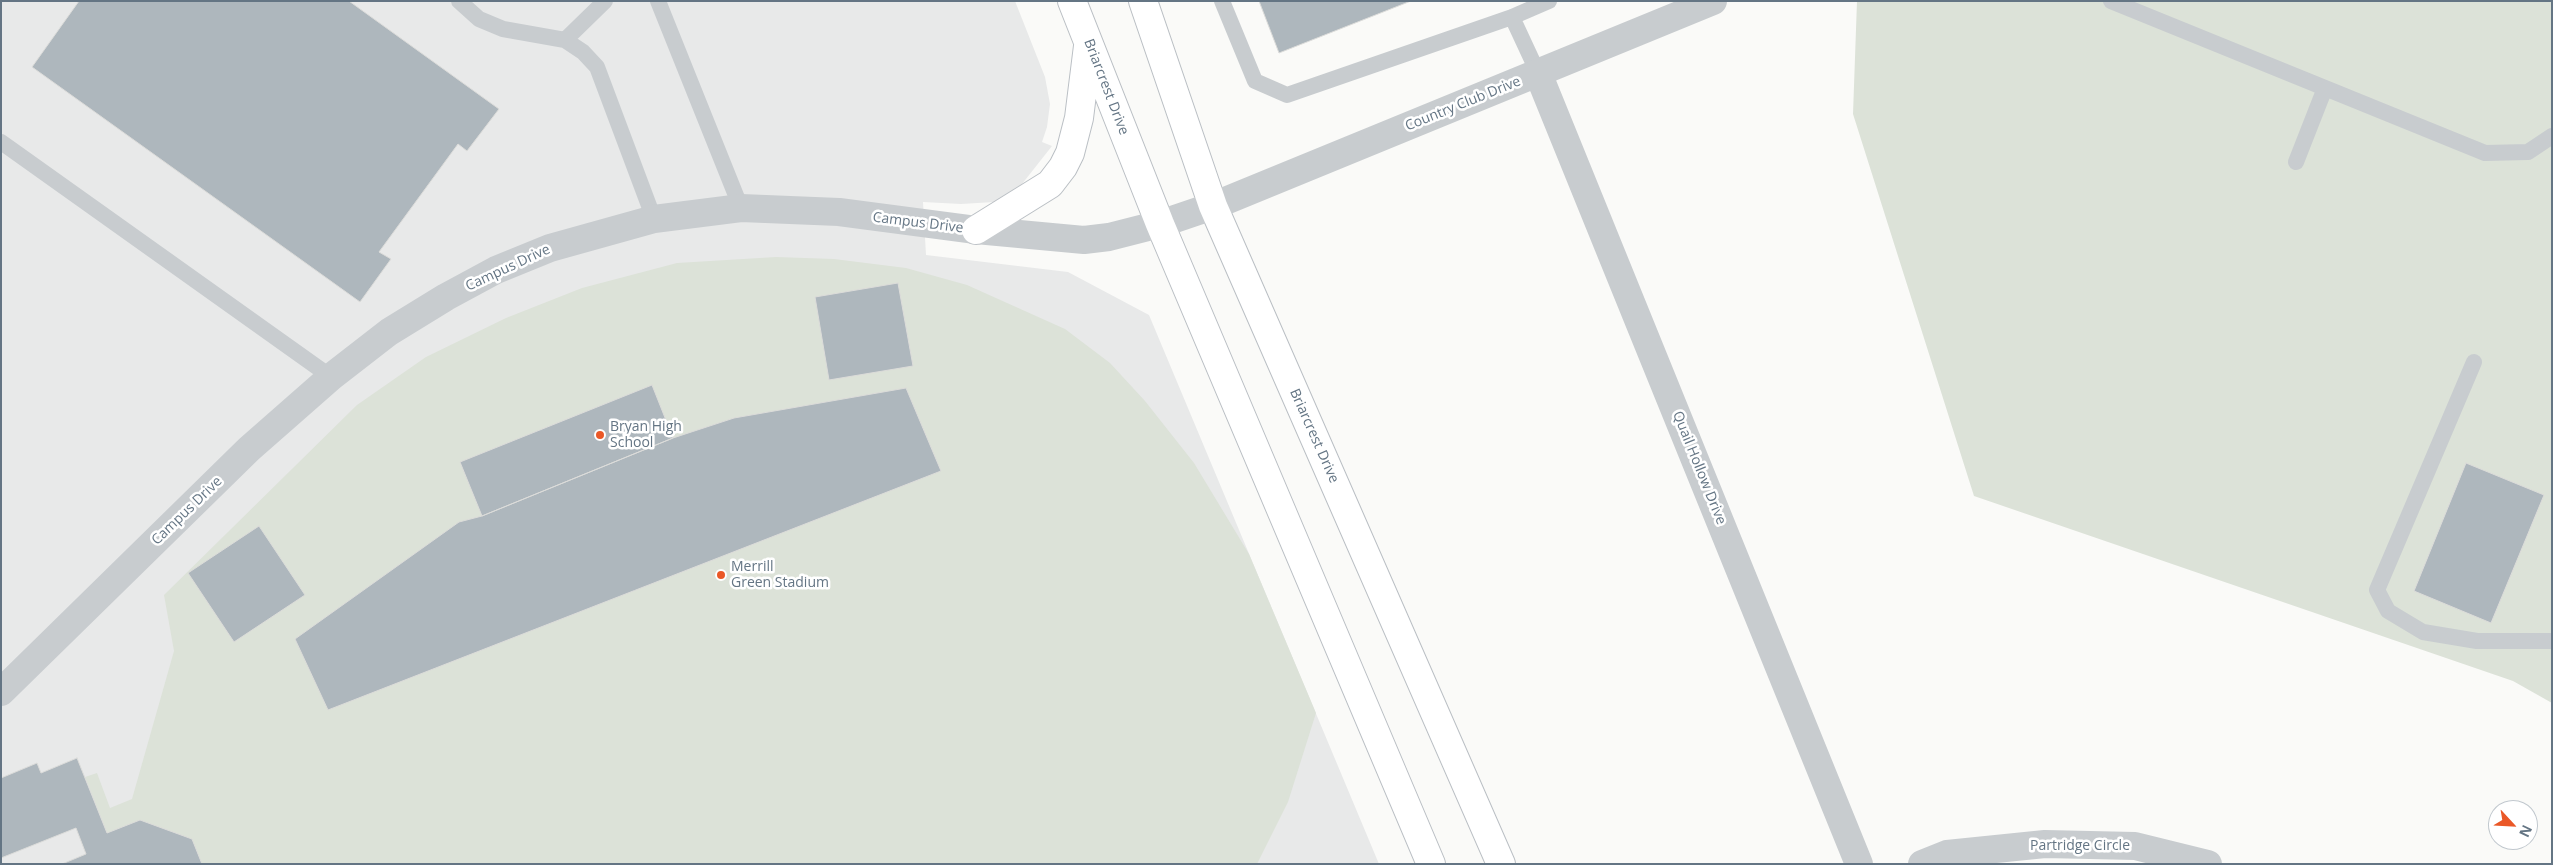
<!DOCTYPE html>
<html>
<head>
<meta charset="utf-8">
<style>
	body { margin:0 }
	#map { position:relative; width:2553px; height:865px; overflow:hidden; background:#fafaf8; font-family:"Open Sans",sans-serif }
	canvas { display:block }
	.frame { position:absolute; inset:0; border:2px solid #647584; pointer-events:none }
	.north { position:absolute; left:2488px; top:800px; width:50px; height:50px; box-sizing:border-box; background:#fff; border:1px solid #c1c8ce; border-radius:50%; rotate:115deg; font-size:14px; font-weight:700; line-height:20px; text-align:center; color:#647584 }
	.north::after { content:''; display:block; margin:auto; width:18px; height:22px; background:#ea5827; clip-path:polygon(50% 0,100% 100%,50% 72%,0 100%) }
</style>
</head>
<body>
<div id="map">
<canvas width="2553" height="865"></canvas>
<div class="frame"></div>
<div class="north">N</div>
</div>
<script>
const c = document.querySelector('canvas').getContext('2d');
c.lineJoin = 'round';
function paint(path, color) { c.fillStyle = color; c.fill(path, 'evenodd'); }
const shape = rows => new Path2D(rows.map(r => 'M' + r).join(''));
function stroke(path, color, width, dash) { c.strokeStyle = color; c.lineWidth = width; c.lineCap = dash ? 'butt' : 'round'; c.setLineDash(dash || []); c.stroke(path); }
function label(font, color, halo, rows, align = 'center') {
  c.font = font + ' "Open Sans",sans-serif'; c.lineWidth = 5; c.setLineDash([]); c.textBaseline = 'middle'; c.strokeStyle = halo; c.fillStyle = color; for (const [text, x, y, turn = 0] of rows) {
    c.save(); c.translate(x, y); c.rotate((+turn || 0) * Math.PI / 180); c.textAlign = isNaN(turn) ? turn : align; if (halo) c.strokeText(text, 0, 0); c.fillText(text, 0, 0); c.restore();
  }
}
const built = shape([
	[1,1,1015,1,1045,77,1050,104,1047,127,1042,142,1052,146,1022,184,994,202,961,204,923,202,926,255,1068,272,1149,315,1379,864,1,864]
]);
const green = shape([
	[1857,1,2552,1,2552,703,2513,681,1974,496,1853,114],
	[776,257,834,259,906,268,967,285,1065,329,1110,363,1145,401,1194,463,1249,554,1316,713,1288,802,1257,864,202,864,192,839,140,820,107,833,85,777,97,773,110,808,132,799,174,651,164,595,357,405,426,357,506,318,582,288,677,263]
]);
const building = shape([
	[79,1,349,1,499,109,467,151,458,144,379,252,391,259,360,302,32,67,79,1],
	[1259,1,1411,1,1279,53,1259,1],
	[898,283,913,366,829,380,815,297,898,283],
	[652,385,673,438,482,516,460,462,652,385],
	[906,388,941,471,328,710,295,639,459,522,482,516,673,438,734,418,906,388],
	[2466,463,2544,495,2491,623,2414,591,2466,463],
	[259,526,305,595,234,642,188,573,259,526],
	[77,758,107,833,140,820,192,839,202,864,62,864,86,854,76,828,1,858,1,778,37,763,41,773,77,758]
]);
const service = shape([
	[459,1,479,19,503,29,565,40,583,52,597,67,654,219],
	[658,1,741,208],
	[1222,1,1255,81,1287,95,1512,17,1549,1],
	[2111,1,2485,153,2528,152,2552,136],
	[1512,17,1538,73],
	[565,40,605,1],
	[1,142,331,377],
	[2296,162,2325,88],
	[2474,362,2377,590,2388,611,2423,632,2477,641,2552,641]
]);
const minor = shape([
	[1538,73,1859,864],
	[1,692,249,449,331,377,389,332,446,297,496,270,550,248,654,219,741,208,839,212,976,230,1084,240,1109,237,1160,224,1213,206,1713,1],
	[1922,864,1947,854,2045,844,2135,846,2208,864]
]);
const secondary = shape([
	[1072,1,1160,224,1431,864],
	[1143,1,1213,206,1501,864],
	[976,230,1050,184,1063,167,1070,153,1079,118,1088,46]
]);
const markers = [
	[600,435,5,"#ea5827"],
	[721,575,5,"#ea5827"]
];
const streetNames = [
	["Briarcrest Drive",1106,87,69],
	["Country Club Drive",1463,104,-22],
	["Campus Drive",918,223,7],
	["Campus Drive",508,268,-25],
	["Briarcrest Drive",1314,436,66],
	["Quail Hollow Drive",1699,468,68],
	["Campus Drive",187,511,-44],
	["Partridge Circle",2080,846]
];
const poiNames = [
	["Bryan High",610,427],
	["School",610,443],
	["Merrill",731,567],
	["Green Stadium",731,583]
];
paint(built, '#e8e9e9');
paint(green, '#dce2d8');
paint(building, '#aeb7bd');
stroke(building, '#dcdcda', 1);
stroke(secondary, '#babfc4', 30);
stroke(service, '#c8cccf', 16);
stroke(minor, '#c8cccf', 28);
stroke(secondary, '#fff', 28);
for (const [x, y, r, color] of markers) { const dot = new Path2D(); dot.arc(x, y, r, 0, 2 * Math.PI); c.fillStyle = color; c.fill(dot); stroke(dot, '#fff', 2); }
label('14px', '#647584', '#fff', streetNames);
label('14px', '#647584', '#fff', poiNames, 'left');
</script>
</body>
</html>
